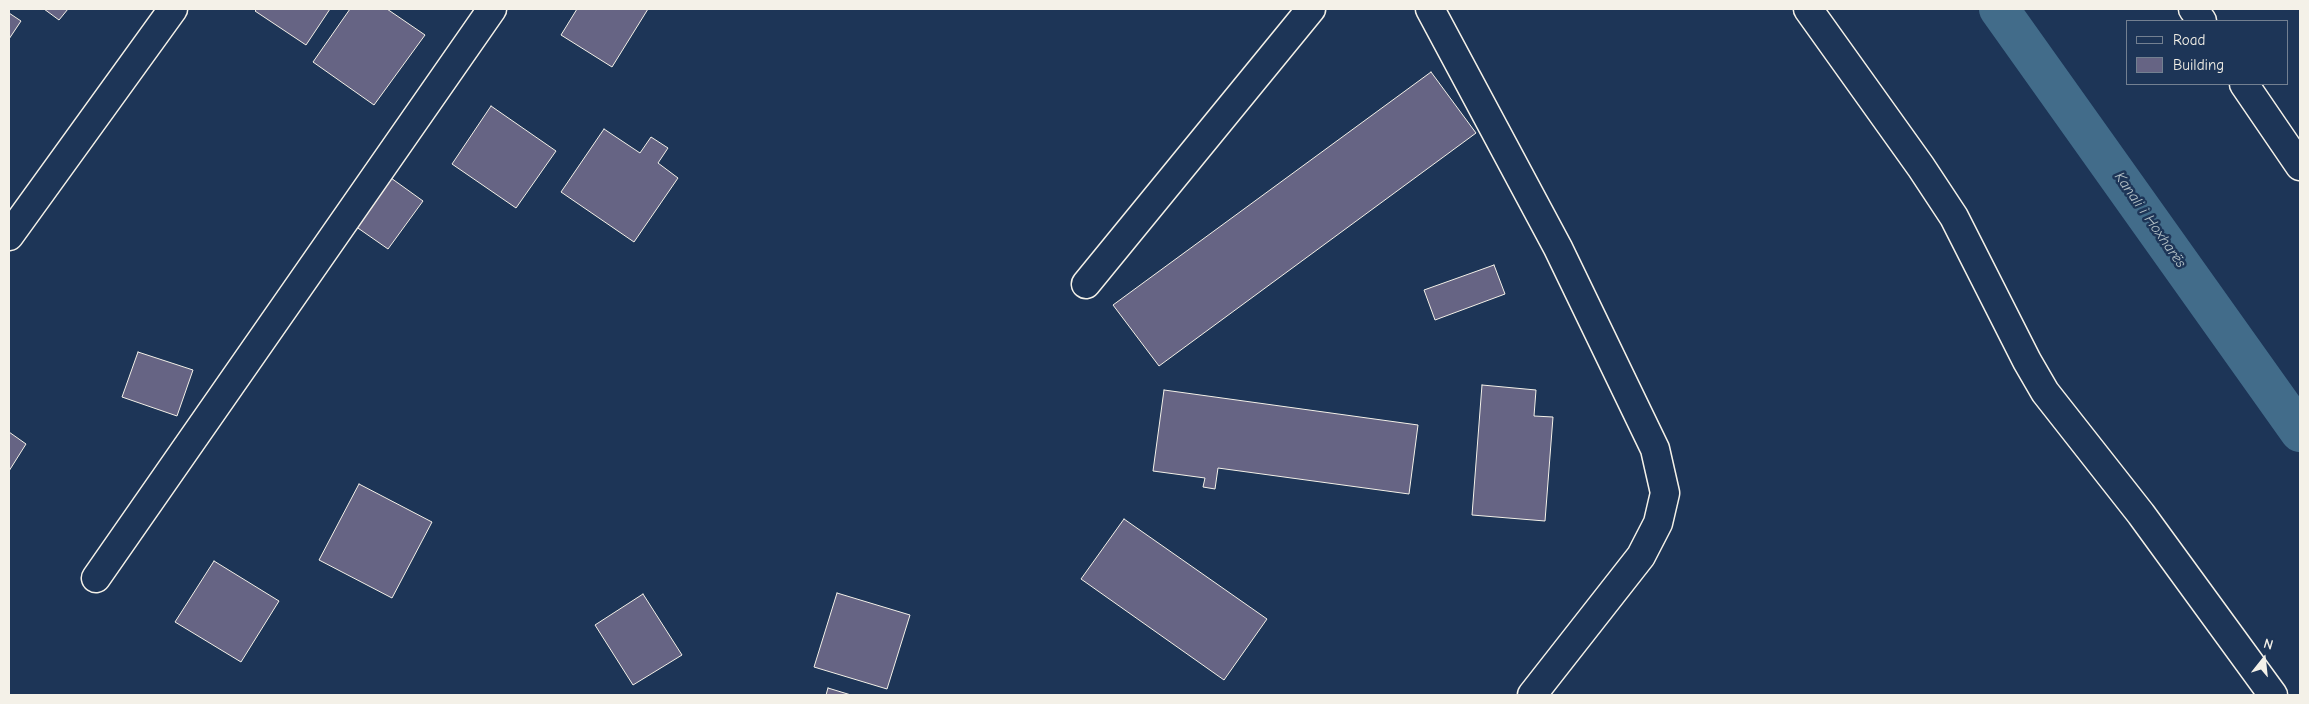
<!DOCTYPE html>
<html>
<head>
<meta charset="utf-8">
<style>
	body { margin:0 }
	#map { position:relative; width:2309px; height:704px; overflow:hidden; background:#1d3557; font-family:"Comic Neue",sans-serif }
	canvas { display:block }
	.frame { position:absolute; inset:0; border:10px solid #f4f1e8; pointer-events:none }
	.legend { position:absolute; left:2126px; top:20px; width:162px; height:65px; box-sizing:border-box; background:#1d3557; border:1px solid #738091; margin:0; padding:6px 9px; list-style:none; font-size:15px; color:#f4f1e8 }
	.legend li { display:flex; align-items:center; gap:10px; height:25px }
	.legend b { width:25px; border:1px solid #738091 }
	.north { position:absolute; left:2239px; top:634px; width:50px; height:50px; -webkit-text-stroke:4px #1d3557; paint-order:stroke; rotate:16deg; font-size:14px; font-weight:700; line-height:20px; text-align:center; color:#f4f1e8 }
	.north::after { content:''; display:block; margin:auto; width:18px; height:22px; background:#f4f1e8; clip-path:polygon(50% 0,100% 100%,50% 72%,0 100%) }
</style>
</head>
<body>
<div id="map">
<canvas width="2309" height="704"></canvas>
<div class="frame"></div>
<ul class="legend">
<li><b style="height:6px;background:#1d3557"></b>Road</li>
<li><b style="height:14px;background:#666484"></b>Building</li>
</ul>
<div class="north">N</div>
</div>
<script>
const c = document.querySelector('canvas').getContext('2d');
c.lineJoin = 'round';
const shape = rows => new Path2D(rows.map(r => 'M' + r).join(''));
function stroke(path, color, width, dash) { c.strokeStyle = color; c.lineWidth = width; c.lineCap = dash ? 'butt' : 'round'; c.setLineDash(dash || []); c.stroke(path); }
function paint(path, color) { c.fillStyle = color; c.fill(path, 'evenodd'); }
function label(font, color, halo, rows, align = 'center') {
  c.font = font + ' "Comic Neue",sans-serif'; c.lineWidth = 5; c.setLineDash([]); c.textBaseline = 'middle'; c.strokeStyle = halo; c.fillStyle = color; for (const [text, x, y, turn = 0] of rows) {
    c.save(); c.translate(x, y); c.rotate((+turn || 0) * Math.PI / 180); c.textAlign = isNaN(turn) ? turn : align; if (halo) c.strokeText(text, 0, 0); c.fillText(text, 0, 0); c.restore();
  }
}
const canal = shape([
	[1999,9,2300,432]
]);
const building = shape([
	[44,9,68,9,59,20,44,9],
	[257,9,330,9,306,45,255,11,257,9],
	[350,9,387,9,425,35,374,105,313,62,350,9],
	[577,9,648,9,612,67,561,35,577,9],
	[9,13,21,21,9,39,9,13],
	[1431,72,1476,133,1159,366,1113,305,1431,72],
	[491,106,556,151,516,208,452,164,491,106],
	[604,129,640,153,651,137,668,148,658,163,678,178,634,242,561,192,604,129],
	[391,178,423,201,388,249,355,226,391,178],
	[1494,265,1505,294,1435,320,1424,290,1494,265],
	[138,352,193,370,177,416,122,397,138,352],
	[1482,385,1536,390,1534,416,1553,417,1545,521,1472,515,1482,385],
	[1164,390,1418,425,1409,494,1218,468,1215,489,1203,487,1205,478,1153,471,1164,390],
	[9,432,26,444,9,471,9,432],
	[359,484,432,522,392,598,319,560,359,484],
	[1124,519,1267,619,1224,680,1081,579,1124,519],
	[214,561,279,601,241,662,175,622,214,561],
	[837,593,910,615,887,689,814,667,837,593],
	[643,594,682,655,633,685,595,625,643,594],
	[828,688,851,695,826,695,828,688]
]);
const minor = shape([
	[1430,9,1558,248,1655,449,1665,493,1658,523,1641,556,1532,695],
	[1808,9,1921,167,1954,217,2027,361,2045,392,2141,514,2273,695],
	[2193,9,2202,21],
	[2244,84,2300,166],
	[9,236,173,9],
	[1086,284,1311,9],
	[96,578,492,9]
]);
const waterNames = [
	["Kanali i Hoxharës",2150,220,55]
];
stroke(canal, '#426c8a', 40);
paint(building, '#666484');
stroke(building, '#f4f1e8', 1);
stroke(minor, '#f4f1e8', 31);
stroke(minor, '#1d3557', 28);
label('italic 15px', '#b6c2c7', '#1d3557', waterNames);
</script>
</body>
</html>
